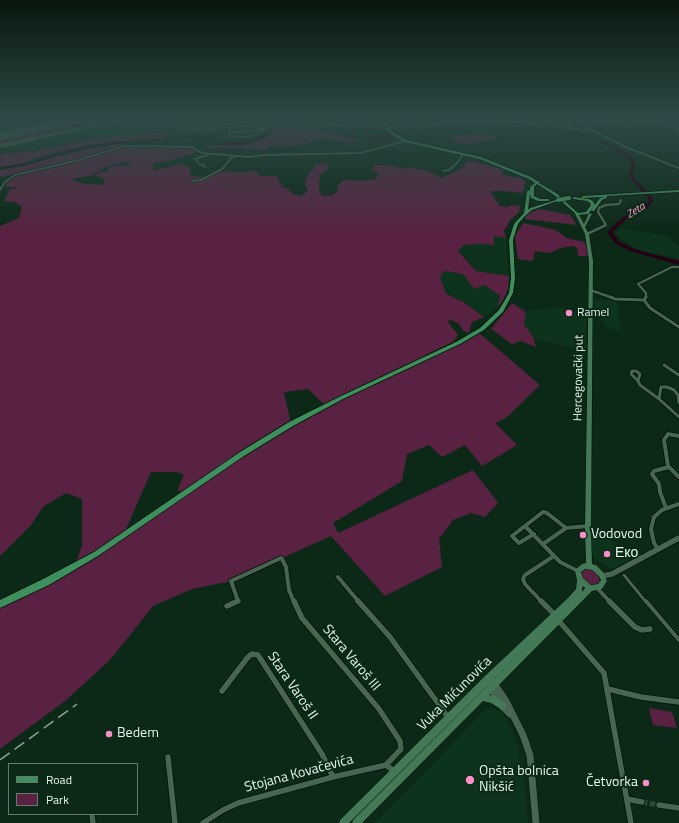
<!DOCTYPE html>
<html>
<head>
<meta charset="utf-8">
<style>
	body { margin:0 }
	#map { position:relative; width:679px; height:823px; overflow:hidden; background:#0c2917; font-family:"Titillium Web",sans-serif }
	canvas { display:block }
	.legend { position:absolute; left:8px; top:763px; width:130px; height:52px; box-sizing:border-box; background:#0c2917; border:1px solid #637b6b; margin:0; padding:5px 7px; list-style:none; font-size:12px; color:#e5f6ea }
	.legend li { display:flex; align-items:center; gap:8px; height:20px }
	.legend b { width:20px; border:1px solid #637b6b }
</style>
</head>
<body>
<div id="map">
<canvas width="679" height="823"></canvas>
<ul class="legend">
<li><b style="height:5px;background:#3f8e5d"></b>Road</li>
<li><b style="height:11px;background:#5a2242"></b>Park</li>
</ul>
</div>
<script>
const c = document.querySelector('canvas').getContext('2d');
c.lineJoin = 'round';
function paint(path, color) { c.fillStyle = color; c.fill(path, 'evenodd'); }
const shape = rows => new Path2D(rows.map(r => 'M' + r).join(''));
function stroke(path, color, width, dash) { c.strokeStyle = color; c.lineWidth = width; c.lineCap = dash ? 'butt' : 'round'; c.setLineDash(dash || []); c.stroke(path); }
function label(font, color, halo, rows, align = 'center') {
  c.font = font + ' "Titillium Web",sans-serif'; c.lineWidth = 4; c.setLineDash([]); c.textBaseline = 'middle'; c.strokeStyle = halo; c.fillStyle = color; for (const [text, x, y, turn = 0] of rows) {
    c.save(); c.translate(x, y); c.rotate((+turn || 0) * Math.PI / 180); c.textAlign = isNaN(turn) ? turn : align; if (halo) c.strokeText(text, 0, 0); c.fillText(text, 0, 0); c.restore();
  }
}
const built = shape([
	[6,118,171,118,168,127,147,133,125,134,88,139,51,148,0,153,0,120],
	[619,228,668,236,679,247,679,259,646,252,630,245,618,236,616,233],
	[494,236,506,238,509,276,476,271,468,260,458,251,464,245,479,244,494,244],
	[444,271,463,274,474,289,485,285,500,296,498,307,484,317,463,302,446,294,440,277],
	[594,300,618,301,621,331,606,328,605,322,595,318],
	[553,306,587,315,586,351,533,338,524,324,527,311,552,308],
	[592,535,614,541,631,559,616,567,610,568,594,558,591,547],
	[487,708,493,708,502,712,514,735,520,751,518,756,520,762,523,763,528,823,375,823]
]);
const green = shape([
	[94,118,126,118,0,146,0,138],
	[323,118,361,118,356,124,323,119],
	[279,126,306,127,360,140,355,142,345,143,325,138,298,146,268,147,268,150,239,148,206,148,204,146,251,145,252,143,264,139,271,132,279,130,264,132,267,129,264,128],
	[166,132,165,135,162,137,87,145,46,155,23,163,0,167,0,154,34,151,96,138],
	[484,134,492,135,497,139,493,141,465,144,454,142,451,139,457,136],
	[123,143,125,146,75,161,0,177,0,170,25,166,54,157,87,149],
	[128,147,193,148,195,152,169,161,154,163,153,171,179,164,189,166,191,176,208,177,224,171,240,173,254,170,261,176,276,176,282,187,289,189,293,194,301,196,308,191,305,184,309,172,314,169,315,165,326,163,329,168,321,174,319,181,319,190,322,196,333,195,338,190,338,185,344,180,362,181,375,179,378,174,372,169,376,165,389,165,405,169,413,168,428,171,442,178,464,167,466,162,477,162,498,168,503,171,502,175,520,178,525,181,523,193,505,191,491,191,491,193,500,206,507,207,512,205,520,206,519,212,511,219,504,231,506,238,494,236,494,245,479,244,464,245,458,251,476,271,509,276,508,289,503,300,498,307,500,296,485,285,474,289,463,274,444,271,440,277,446,294,463,302,484,317,472,322,469,333,463,331,459,324,452,320,447,321,458,335,453,342,427,354,423,360,478,332,540,385,506,418,495,423,517,445,482,466,465,445,442,457,429,445,407,454,402,481,333,523,338,533,473,470,498,503,485,517,471,513,453,520,439,539,442,567,385,596,331,536,231,581,192,589,153,606,110,660,65,701,0,749,0,604,74,567,82,546,82,499,66,493,43,507,31,525,0,556,0,226,19,218,22,207,15,202,4,201,10,190,20,187,5,187,7,182,15,177],
	[133,160,129,162,129,166,120,165,107,168,109,172,100,172,94,175,104,179,105,182,102,185,84,184,71,179,90,176,106,167],
	[308,389,326,406,291,424,284,392],
	[151,472,177,472,184,475,178,489,182,496,123,536],
	[539,209,570,215,577,225,525,219,526,215],
	[523,223,556,230,566,238,585,242,589,256,578,256,577,248,573,246,561,248,550,253,535,251,533,261,518,259,515,236],
	[512,303,526,312,524,324,533,337,536,347,521,341,512,344,491,329],
	[584,569,592,569,600,577,599,583,592,585,583,579,581,574],
	[649,708,672,712,677,728,653,725]
]);
const water = shape([
	[290,125,313,127,360,138,460,125,512,127,519,129,453,128,415,132,394,138,392,140,366,140,306,127,278,126,206,137,105,145,69,152,25,165,0,169,0,168,28,163,73,150,112,143,204,136,261,127],
	[278,129,271,132,269,134,271,134,264,139,252,143,251,145,213,145,227,142,248,142,253,141,256,137,265,134,271,130]
]);
const river = shape([
	[510,127,578,133,591,136,611,144,632,157,636,166,632,174,637,181,652,196,653,201,647,209,627,219,612,232,620,242,634,249,679,261,679,265,630,251,616,244,607,232,623,217,643,207,649,201,648,197,634,183,628,174,632,166,629,159,609,146,590,138,578,135,509,129,510,127],
	[119,141,120,143,68,152,66,151,119,141]
]);
const taxiway = shape([
	[127,118,134,118,0,148,0,144,127,118]
]);
const runway = shape([
	[70,118,93,118,91,121,87,122,0,140,0,132,70,118]
]);
const minorTunnel = shape([
	[642,802,659,805]
]);
const pedestrianFar1 = shape([
	[624,575,646,602]
]);
const pedestrian = shape([
	[646,601,679,640]
]);
const minorFar4 = shape([
	[575,118,601,135,628,148,679,168],
	[576,118,621,122],
	[636,118,636,120,654,122,679,130],
	[642,118,650,118],
	[653,121,679,124],
	[415,124,405,120,419,118],
	[357,126,362,118],
	[230,128,229,136,241,137,253,136,265,129,230,133],
	[178,130,210,129,279,123,387,128,473,120,535,123,595,132],
	[205,167,204,165,199,164,195,159,208,155],
	[443,171,449,170,458,162,463,154],
	[192,181,201,180,222,169,231,158,235,157],
	[0,190,5,182,15,175,75,161,125,146,193,147,197,151,203,153,249,157,264,155,360,153,406,141]
]);
const minorFar3 = shape([
	[587,234,606,225,598,212,599,208,606,205,619,204,621,200],
	[590,290,613,298],
	[646,298,646,293,638,284,672,267,679,267]
]);
const minorFar2 = shape([
	[611,297,615,299,644,300,646,297],
	[644,300,650,308,679,327],
	[664,365,679,375],
	[632,371,636,371,640,374,638,381,631,374,632,371],
	[638,381,640,385,659,399],
	[679,403,678,395,674,390,667,387,661,387,659,399,679,417]
]);
const minorFar1 = shape([
	[679,436,668,434,664,440,668,466,679,477],
	[666,508,660,492,659,484,652,474,654,471,669,467],
	[525,526,560,562,578,571],
	[534,534,519,543,512,536,543,512,547,513,566,528],
	[543,544,566,528,588,526],
	[658,549,654,543,651,529,654,517,662,510,679,504],
	[282,559,286,567,289,590,294,602],
	[338,577,359,602],
	[598,589,610,602],
	[237,602,238,601,231,581,281,558],
	[542,602,525,584,523,579,525,575,554,556]
]);
const minor = shape([
	[294,601,302,618,379,709,400,741,401,749,386,765],
	[358,601,390,637,448,717],
	[541,601,555,615],
	[609,601,635,627,642,630,650,629],
	[227,606,238,601],
	[558,620,604,673,631,823],
	[608,689,641,697,679,702],
	[222,691,248,657,252,654,258,655,322,754,333,777],
	[168,757,175,823],
	[627,799,642,802],
	[659,805,679,808],
	[92,814,93,823],
	[203,823,223,810,238,803,333,777,386,765,394,771]
]);
const tertiaryFar1 = shape([
	[602,576,612,574,679,538]
]);
const tertiary = shape([
	[493,682,506,701,523,735,530,755,536,823],
	[490,687,502,706,510,714]
]);
const secondary = shape([
	[576,213,578,213,584,224,589,213,592,214,585,227,589,234,593,261,591,530,592,564,596,565,603,572,607,581,602,589,592,591,489,695,495,696,505,703,506,706,505,709,502,710,491,703,483,701,362,823,352,823,353,820,524,649,349,823,339,823,340,820,486,675,568,598,576,589,577,580,575,571,576,569,582,564,586,563,585,530,589,261,585,234,575,214,576,213],
	[585,569,592,570,599,576,601,580,598,584,591,585,583,578,581,572,585,569],
	[583,586,585,588,582,592,582,590,583,586]
]);
const primary = shape([
	[380,118,382,118,391,131,406,140,481,157,531,177,537,181,539,181,539,183,556,193,578,213,586,212,591,205,590,203,587,201,573,199,573,197,589,199,593,201,595,205,588,214,577,215,560,200,532,210,524,217,518,224,513,240,515,278,513,293,503,312,484,330,460,344,343,399,293,426,244,456,98,556,49,585,0,608,0,600,43,579,94,552,240,452,289,422,339,397,456,342,480,328,499,310,509,293,511,278,509,240,514,224,524,213,527,191,529,190,530,191,530,187,535,183,529,179,479,159,404,142,389,133,380,118],
	[537,184,554,195,559,199,530,208,528,210,530,194,531,198,538,201,548,201,550,200,548,199,540,199,534,196,534,187,537,184],
	[679,190,679,192,607,196,607,198,602,200,594,211,593,211,591,210,600,198,604,197,583,198,581,197,583,196,679,190]
]);
const rail = shape([
	[0,760,77,704]
]);
const primaryBridge = shape([
	[558,200,569,198]
]);
const markers = [
	[569,313,4,"#f98fc9"],
	[583,535,4,"#f98fc9"],
	[607,554,4,"#f98fc9"],
	[109,734,4,"#f98fc9"],
	[470,780,5,"#f98fc9"],
	[646,783,4,"#f98fc9"]
];
const farWaternames = [
	["Zeta",636,211,-32]
];
const poiNames = [
	["Ramel",577,313]
];
const streetNames = [
	["Hercegovački put",579,378,-89]
];
const nearPoinames = [
	["Vodovod",591,535],
	["Еко",615,554],
	["Bedem",117,734],
	["Opšta bolnica",479,772],
	["Nikšić",479,788],
	["Četvorka",638,783,"right"]
];
const nearStreetnames = [
	["Stara Varoš III",351,658,50],
	["Stara Varoš II",292,686,56],
	["Vuka Mićunovića",455,694,-45],
	["Stojana Kovačevića",299,774,-15]
];
paint(built, '#0e331c');
paint(green, '#5a2242');
paint(water, '#240015');
paint(river, '#240015');
paint(taxiway, '#4d6656');
paint(runway, '#4d6656');
stroke(minorTunnel, '#2d4837', 5.5, [5.5, 2.5]);
stroke(pedestrianFar1, '#001103', 4.5);
stroke(pedestrian, '#001103', 5.5);
stroke(minorFar4, '#001103', 3);
stroke(minorFar3, '#001103', 3.5);
stroke(minorFar2, '#001103', 4.5);
stroke(minorFar1, '#001103', 5.5);
stroke(minor, '#001103', 7);
stroke(tertiaryFar1, '#001103', 7);
stroke(tertiary, '#001103', 8);
stroke(secondary, '#001103', 1);
stroke(primary, '#001103', 1.5);
stroke(pedestrianFar1, '#476550', 3);
stroke(pedestrian, '#476550', 4);
stroke(minorFar4, '#476550', 2);
stroke(minorFar3, '#476550', 2.5);
stroke(minorFar2, '#476550', 3);
stroke(minorFar1, '#476550', 4);
stroke(minor, '#476550', 5.5);
stroke(tertiaryFar1, '#476550', 5.5);
stroke(tertiary, '#476550', 7);
paint(secondary, '#437957');
paint(primary, '#3f8e5d');
stroke(rail, '#8ea495', 1.5, [12, 6]);
stroke(primaryBridge, '#001103', 5, []);
stroke(primaryBridge, '#3f8e5d', 4);
const sky = c.createLinearGradient(0, 0, 0, 233);
sky.addColorStop(0, '#07170d');
sky.addColorStop(0.51, '#2e4947');
sky.addColorStop(1, '#2e494700');
c.fillStyle = sky;
c.fillRect(0, 0, 679, 233);
for (const [x, y, r, color] of markers) { const dot = new Path2D(); dot.arc(x, y, r, 0, 2 * Math.PI); c.fillStyle = color; c.fill(dot); stroke(dot, '#0c2917', 1.5); }
label('italic 11px', '#fc9bcf', '#0c2917', farWaternames);
label('12px', '#e5f6ea', '#0c2917', poiNames, 'left');
label('12px', '#e5f6ea', '#0c2917', streetNames);
label('14px', '#e5f6ea', '#0c2917', nearPoinames, 'left');
label('14px', '#e5f6ea', '#0c2917', nearStreetnames);
</script>
</body>
</html>
